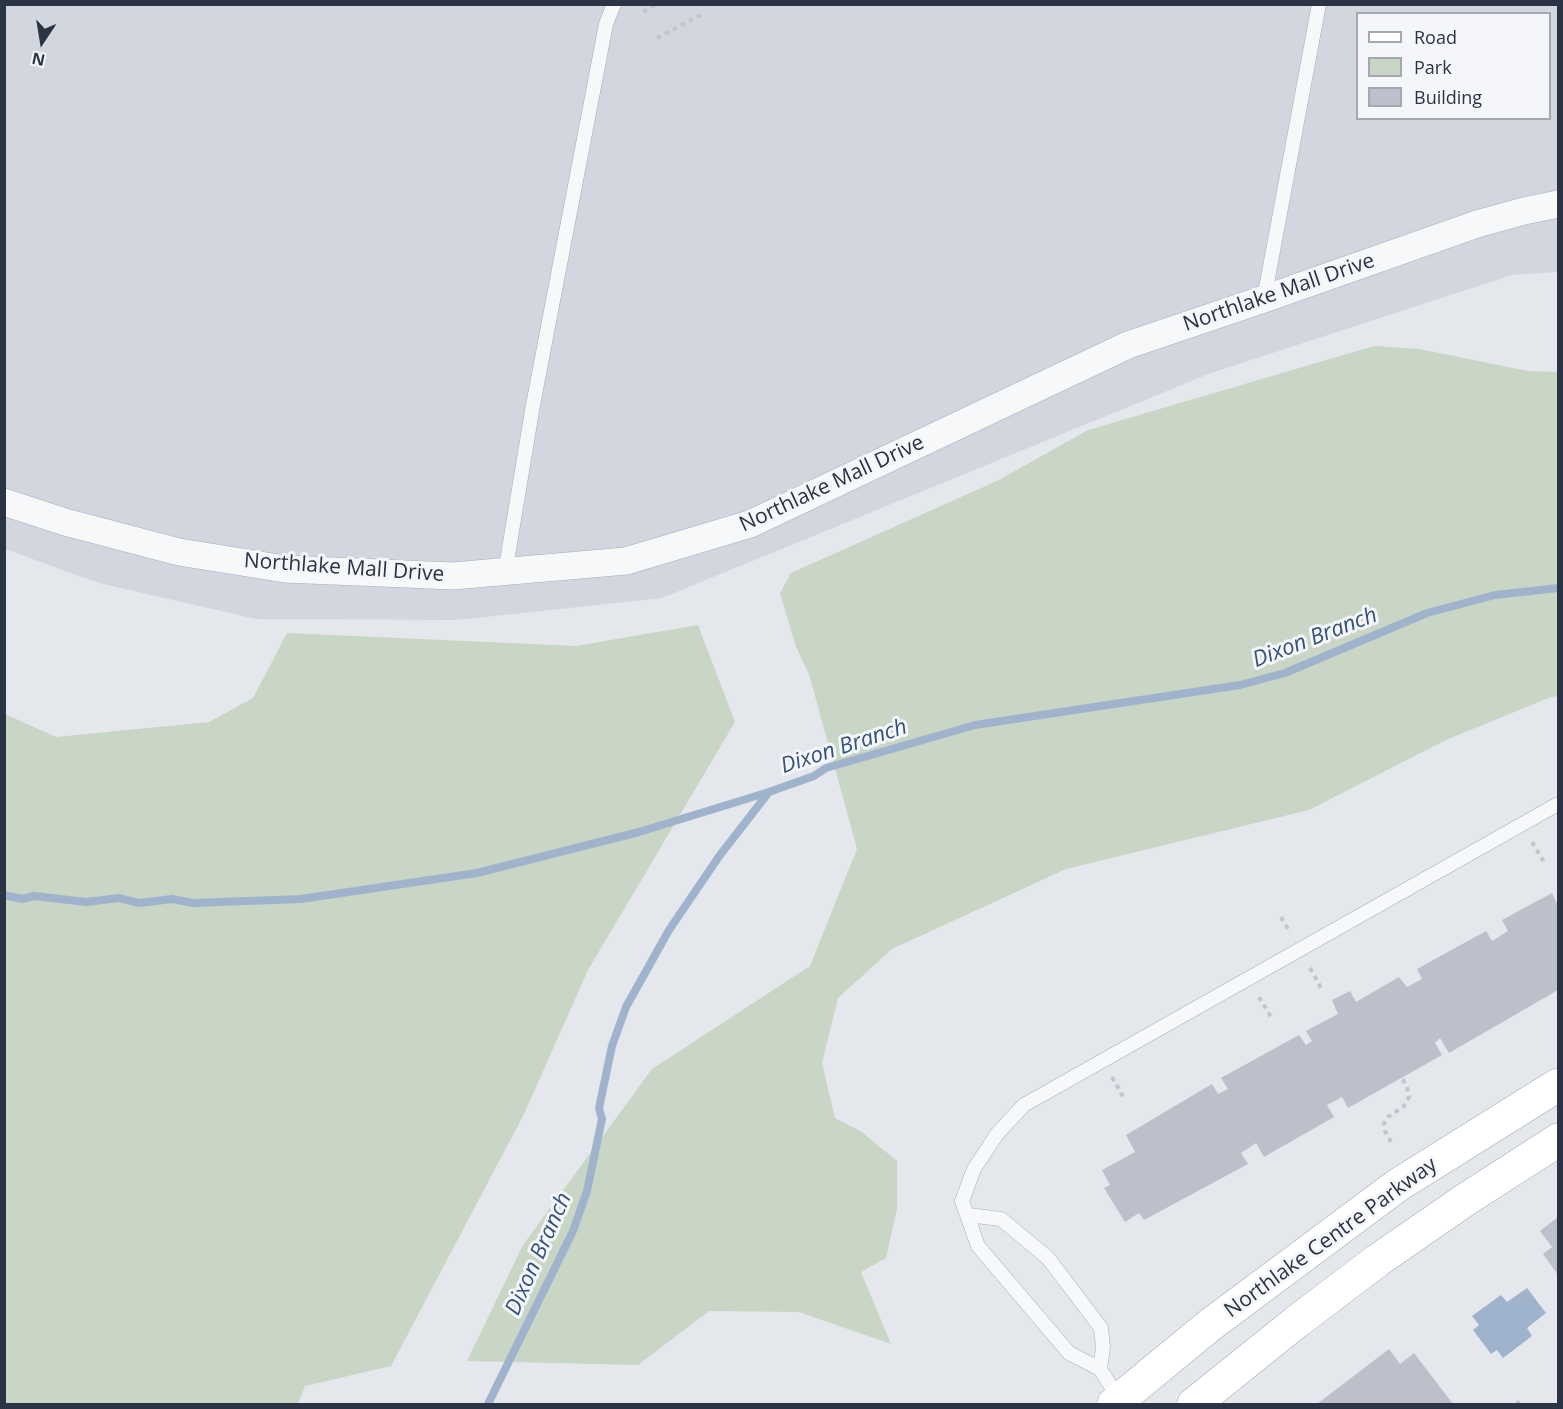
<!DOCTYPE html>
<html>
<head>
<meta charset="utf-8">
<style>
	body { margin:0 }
	#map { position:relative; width:1563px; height:1409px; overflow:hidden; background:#e4e7ec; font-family:"Open Sans",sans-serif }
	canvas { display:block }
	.frame { position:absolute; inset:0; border:6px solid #2b3445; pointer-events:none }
	.legend { position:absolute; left:1356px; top:12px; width:195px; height:108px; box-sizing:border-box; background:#f4f6f9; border:2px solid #a4a8b1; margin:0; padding:8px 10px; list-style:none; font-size:18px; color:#2b3445 }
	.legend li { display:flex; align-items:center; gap:12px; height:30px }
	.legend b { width:30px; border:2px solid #a4a8b1 }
	.north { position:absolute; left:12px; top:12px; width:60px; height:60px; -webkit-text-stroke:4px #f4f6f9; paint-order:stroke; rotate:192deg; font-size:16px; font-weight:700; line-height:24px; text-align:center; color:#2b3445 }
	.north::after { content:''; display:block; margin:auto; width:21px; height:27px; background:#2b3445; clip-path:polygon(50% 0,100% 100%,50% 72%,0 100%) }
</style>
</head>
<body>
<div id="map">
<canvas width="1563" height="1409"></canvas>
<div class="frame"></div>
<ul class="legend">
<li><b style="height:8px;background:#fff"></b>Road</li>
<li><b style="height:16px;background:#c9d6c5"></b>Park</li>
<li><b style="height:16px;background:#bbc0ca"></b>Building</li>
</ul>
<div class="north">N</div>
</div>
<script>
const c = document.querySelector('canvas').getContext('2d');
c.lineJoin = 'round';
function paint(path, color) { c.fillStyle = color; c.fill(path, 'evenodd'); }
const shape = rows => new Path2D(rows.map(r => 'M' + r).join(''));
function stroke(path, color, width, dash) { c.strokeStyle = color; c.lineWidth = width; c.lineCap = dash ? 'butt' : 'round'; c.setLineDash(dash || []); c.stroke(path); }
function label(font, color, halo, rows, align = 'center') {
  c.font = font + ' "Open Sans",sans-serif'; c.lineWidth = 6; c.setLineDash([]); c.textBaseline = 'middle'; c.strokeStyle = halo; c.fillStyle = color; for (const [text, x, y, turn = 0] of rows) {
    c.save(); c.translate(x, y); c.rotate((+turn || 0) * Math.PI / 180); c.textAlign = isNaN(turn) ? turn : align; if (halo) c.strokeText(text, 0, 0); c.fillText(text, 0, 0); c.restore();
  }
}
const built = shape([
	[5,5,1558,5,1558,272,1512,275,1211,373,662,598,457,620,256,619,99,583,5,549],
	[1358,14,1550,14,1550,118,1358,118]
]);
const green = shape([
	[1374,346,1420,349,1527,371,1558,372,1558,696,1551,697,1446,740,1309,810,1066,869,892,949,838,998,822,1063,835,1118,862,1132,897,1161,897,1209,886,1258,861,1272,891,1344,799,1312,709,1311,638,1365,467,1361,523,1245,652,1069,810,966,857,849,809,674,796,647,780,593,791,573,999,480,1088,430],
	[698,625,735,722,588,970,524,1114,391,1366,305,1386,298,1404,5,1404,5,714,56,737,209,722,253,698,287,633,576,646]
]);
const water = shape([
	[1527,1288,1546,1313,1527,1328,1532,1336,1503,1358,1497,1350,1491,1354,1473,1330,1479,1325,1472,1316,1501,1295,1507,1302]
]);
const stream = shape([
	[4,895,22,899,34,896,86,902,119,898,139,903,172,899,193,903,301,899,477,873,639,832,769,792,814,776,826,768,975,725,1240,685,1285,673,1427,613,1495,595,1558,588],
	[488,1404,573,1231,587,1191,602,1119,599,1108,612,1046,626,1007,669,930,720,855,769,792]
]);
const building = shape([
	[1552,893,1558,906,1558,990,1449,1053,1440,1038,1435,1043,1442,1055,1348,1108,1342,1097,1327,1105,1334,1117,1264,1157,1256,1143,1241,1153,1248,1164,1144,1220,1139,1213,1125,1222,1104,1188,1110,1185,1102,1170,1135,1152,1126,1135,1212,1084,1218,1094,1228,1089,1221,1078,1299,1035,1306,1045,1312,1041,1306,1031,1338,1014,1332,1000,1350,991,1356,1002,1399,977,1407,987,1422,979,1417,969,1486,931,1492,941,1508,931,1502,920],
	[1558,1217,1558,1275,1543,1254,1552,1247,1540,1231],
	[1389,1349,1400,1364,1414,1353,1453,1404,1317,1404]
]);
const path = shape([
	[643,12,656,4],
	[657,38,701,15],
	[1532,842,1544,862],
	[1281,917,1290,933],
	[1310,968,1321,988],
	[1259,997,1271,1017],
	[1112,1077,1125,1100],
	[1391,1142,1385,1131,1384,1124,1388,1117,1404,1106,1409,1097,1407,1087,1402,1078],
	[1517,1401,1519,1404]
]);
const lane = shape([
	[1264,299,1319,4],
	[505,573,533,405,606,24,614,4],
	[967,1215,1001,1219,1048,1258,1101,1328,1103,1347,1100,1369],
	[1119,1399,1100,1369,1069,1353,978,1246,962,1201,974,1169,997,1134,1024,1105,1558,804]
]);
const street = shape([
	[4,502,65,522,179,552,285,569,453,576,626,561,750,524,1128,345,1264,299,1477,224,1524,211,1558,204]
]);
const secondary = shape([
	[1114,1404,1210,1325,1398,1185,1558,1085],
	[1194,1404,1295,1323,1378,1260,1465,1200,1558,1140]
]);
const streetNames = [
	["Northlake Mall Drive",1279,293,-19],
	["Northlake Mall Drive",832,484,-25],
	["Northlake Mall Drive",344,568,4],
	["Northlake Centre Parkway",1331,1238,-36]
];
const waterNames = [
	["Dixon Branch",1315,638,-21],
	["Dixon Branch",844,747,-18],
	["Dixon Branch",539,1254,-66]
];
paint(built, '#d2d6de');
paint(green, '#c9d6c5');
paint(water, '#9fb4cc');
stroke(stream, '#9fb4cc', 8);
paint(building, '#bbc0ca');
stroke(lane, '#a9aeb7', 15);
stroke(street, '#a9aeb7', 28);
stroke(secondary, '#a9aeb7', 34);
stroke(path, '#c2c5cb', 4, [4.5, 4.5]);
stroke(lane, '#f7f8fa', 14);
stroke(street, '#f7f8fa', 27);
stroke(secondary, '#fff', 33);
label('21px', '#2b3445', '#f4f6f9', streetNames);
label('italic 22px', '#34527a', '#f4f6f9', waterNames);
</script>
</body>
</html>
